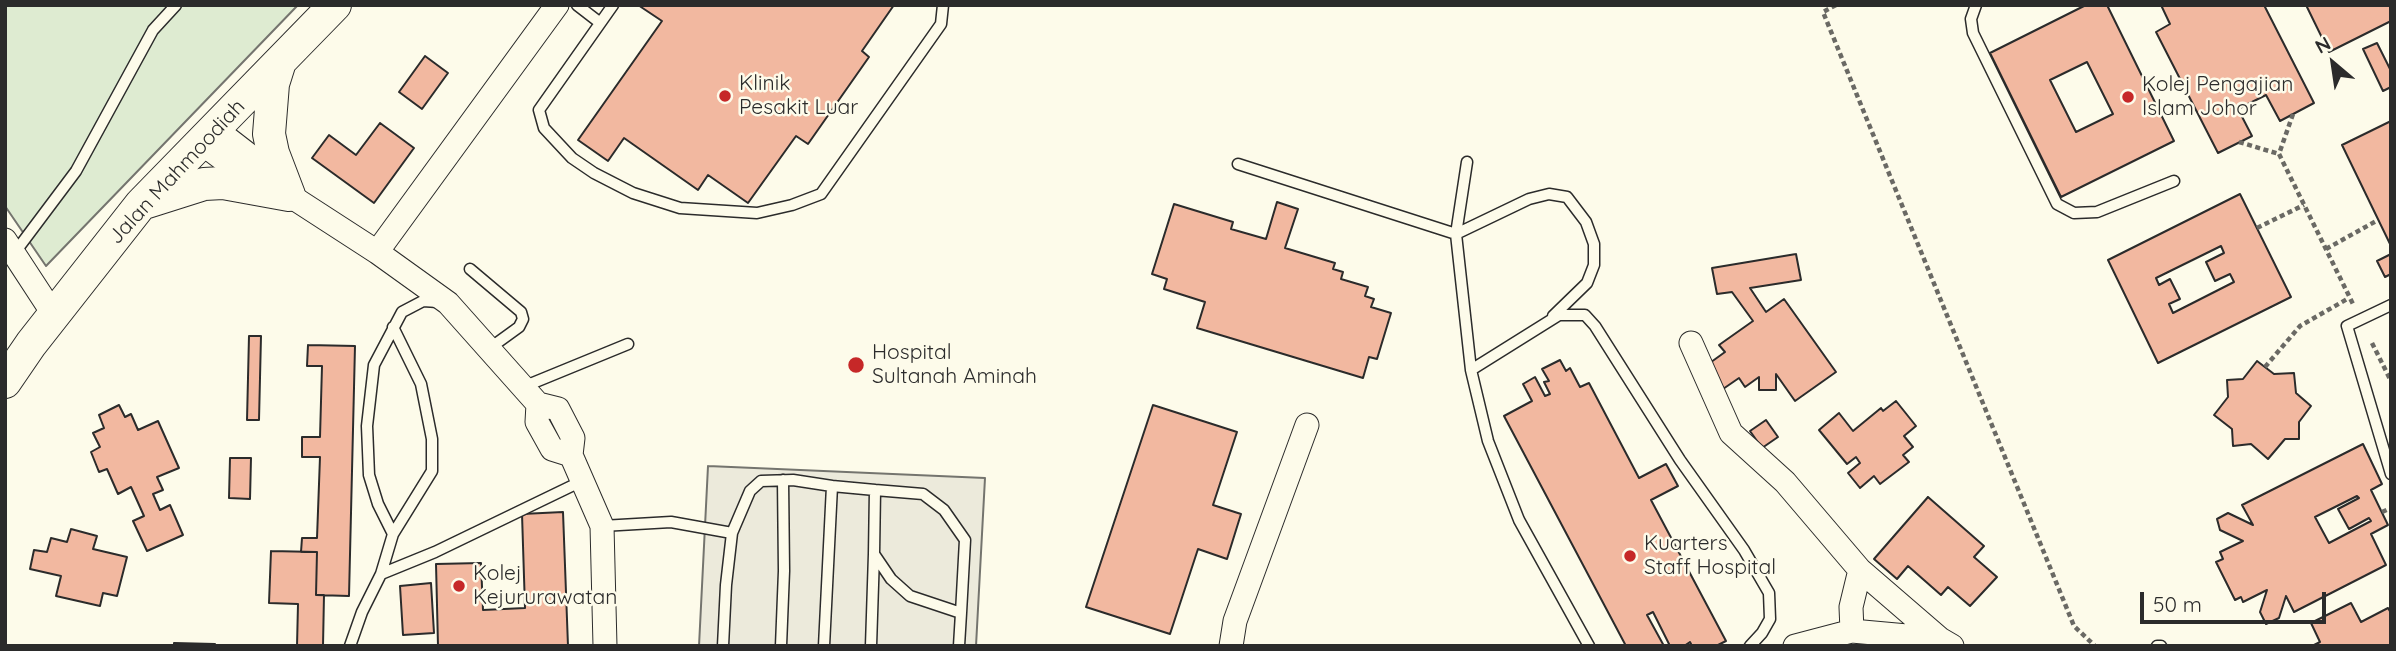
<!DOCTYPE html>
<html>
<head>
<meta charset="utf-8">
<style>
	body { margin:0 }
	#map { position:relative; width:2396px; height:651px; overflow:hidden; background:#fdfbea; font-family:Quicksand,sans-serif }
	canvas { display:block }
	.frame { position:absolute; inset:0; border:7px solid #2b2b2b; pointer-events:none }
	.north { position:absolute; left:2298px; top:28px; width:70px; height:70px; -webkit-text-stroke:5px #fdfbea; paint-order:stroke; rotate:331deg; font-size:19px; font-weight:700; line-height:28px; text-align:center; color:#2b2b2b }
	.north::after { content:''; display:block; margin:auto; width:24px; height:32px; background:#2b2b2b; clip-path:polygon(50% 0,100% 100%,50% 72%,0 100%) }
	.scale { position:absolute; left:2140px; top:592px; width:186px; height:32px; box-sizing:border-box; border:4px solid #2b2b2b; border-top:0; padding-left:9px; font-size:21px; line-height:24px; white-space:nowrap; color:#2b2b2b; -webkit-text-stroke:5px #fdfbea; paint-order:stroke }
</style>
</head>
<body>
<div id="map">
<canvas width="2396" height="651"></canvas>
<div class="frame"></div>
<div class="north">N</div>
<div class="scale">50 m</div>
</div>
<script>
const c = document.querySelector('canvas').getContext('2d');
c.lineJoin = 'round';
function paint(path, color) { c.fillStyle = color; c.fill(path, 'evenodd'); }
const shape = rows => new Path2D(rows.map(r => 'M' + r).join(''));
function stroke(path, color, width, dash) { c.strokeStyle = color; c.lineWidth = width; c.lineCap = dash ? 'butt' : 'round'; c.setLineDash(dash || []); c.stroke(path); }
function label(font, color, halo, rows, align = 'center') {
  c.font = font + ' Quicksand,sans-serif'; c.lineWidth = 5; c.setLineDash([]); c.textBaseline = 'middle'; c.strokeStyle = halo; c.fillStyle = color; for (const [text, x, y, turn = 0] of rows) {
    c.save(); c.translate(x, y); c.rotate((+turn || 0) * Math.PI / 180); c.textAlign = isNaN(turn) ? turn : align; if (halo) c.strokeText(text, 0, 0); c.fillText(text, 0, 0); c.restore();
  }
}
const green = shape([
	[5,5,298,5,46,266,5,206,5,5]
]);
const parking = shape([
	[708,466,985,478,976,646,699,646,708,466]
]);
const building = shape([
	[638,5,894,5,862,51,869,57,808,144,796,136,748,203,708,175,698,190,624,138,608,161,578,140,662,21,638,5],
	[2086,5,2107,5,2174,141,2061,197,1990,53,2086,5],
	[2087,62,2113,114,2076,132,2050,80,2087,62],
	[2161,5,2264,5,2314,103,2280,121,2266,95,2238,109,2252,136,2218,153,2156,32,2170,24,2161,5],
	[2306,5,2391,5,2391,21,2329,52,2306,5],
	[2377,43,2391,71,2391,87,2383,91,2363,49,2377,43],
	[425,56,448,73,422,109,399,92,425,56],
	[2391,121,2391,246,2342,145,2391,121],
	[380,123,414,148,374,203,312,158,329,135,356,155,380,123],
	[2240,194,2291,297,2158,363,2108,260,2240,194],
	[2221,246,2224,253,2206,262,2215,281,2230,274,2234,282,2173,313,2169,304,2180,299,2170,279,2159,285,2156,278,2221,246],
	[1277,202,1298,209,1285,248,1335,263,1333,269,1343,272,1341,279,1368,287,1365,296,1374,299,1371,307,1391,313,1377,359,1369,357,1363,378,1197,328,1205,302,1164,289,1167,279,1152,274,1174,204,1233,222,1231,229,1266,239,1277,202],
	[1796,254,1801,280,1750,288,1766,312,1784,299,1836,372,1795,401,1776,374,1776,390,1759,390,1759,377,1745,387,1739,378,1723,389,1707,365,1725,352,1719,345,1753,321,1732,292,1717,294,1712,268,1796,254],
	[2391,254,2391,274,2385,277,2377,261,2391,254],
	[249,336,261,336,259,420,247,420,249,336],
	[308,345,355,346,349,596,316,595,317,552,301,552,302,538,317,538,320,457,302,457,302,437,320,437,322,366,307,366,308,345],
	[1560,360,1566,371,1570,368,1580,387,1589,383,1639,478,1666,464,1678,486,1651,500,1726,641,1716,646,1692,646,1690,642,1684,646,1670,646,1653,612,1647,615,1664,646,1626,646,1504,416,1532,401,1523,384,1535,377,1545,396,1550,394,1544,382,1549,381,1542,369,1560,360],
	[2257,361,2274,374,2294,373,2296,393,2311,406,2299,422,2299,439,2285,439,2268,459,2251,444,2233,446,2232,429,2214,415,2228,397,2227,380,2243,379,2257,361],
	[1896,401,1916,426,1904,436,1913,447,1903,455,1909,462,1880,484,1874,476,1860,488,1848,473,1860,463,1856,457,1847,464,1819,430,1839,413,1853,431,1881,408,1883,411,1896,401],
	[119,405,125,417,131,414,138,430,158,421,179,468,157,477,163,490,153,494,160,510,170,505,183,535,147,551,133,521,144,516,131,487,118,494,107,469,99,472,91,452,100,447,93,433,104,428,99,415,119,405],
	[1153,405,1237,432,1213,505,1241,514,1227,559,1198,549,1170,634,1086,607,1153,405],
	[1766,420,1778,437,1762,448,1750,431,1766,420],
	[2363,444,2382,484,2371,490,2388,525,2371,534,2386,565,2294,612,2286,596,2279,618,2266,624,2260,612,2267,590,2243,602,2241,597,2235,600,2216,562,2223,559,2220,552,2243,541,2220,530,2217,519,2228,513,2253,525,2242,505,2363,444],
	[2357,496,2359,498,2338,509,2349,529,2369,518,2371,521,2329,543,2315,517,2357,496],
	[230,458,251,458,250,499,229,498,230,458],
	[1928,497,1984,546,1974,557,1997,577,1970,606,1948,587,1941,595,1908,566,1897,579,1874,559,1928,497],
	[563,512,568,646,438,646,436,564,481,563,483,610,525,608,522,514,563,512],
	[71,529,97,536,93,549,127,557,117,596,103,593,100,606,56,596,61,576,30,569,34,550,47,552,51,538,67,542,71,529],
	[271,551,317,552,316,595,324,595,323,646,297,646,298,604,269,603,271,551],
	[431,583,434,633,403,635,400,586,431,583],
	[2351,603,2361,622,2388,608,2391,613,2391,646,2312,646,2320,642,2311,623,2351,603],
	[174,643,215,644,215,646,174,646,174,643]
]);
const path = shape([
	[1836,5,1823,12,2074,626,2095,646],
	[2293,114,2279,154,2353,304],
	[2239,142,2279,154],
	[2257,228,2304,205],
	[2326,249,2378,220],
	[2372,343,2391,381],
	[2265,367,2300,326,2349,298],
	[2382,512,2391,508]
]);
const lane = shape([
	[577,5,599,22],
	[613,5,539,110,544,128,572,158,594,173,633,193,680,208,757,213,792,205,821,194,941,24,943,5],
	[1976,5,1971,19,1973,33,2057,204,2074,213,2097,212,2174,181],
	[1238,164,1456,234,1471,370,1488,441,1519,520,1589,646],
	[1456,234,1529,199,1549,194,1567,197,1586,222,1594,244,1594,265,1587,283,1553,316],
	[1456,234,1467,162],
	[13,255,76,171,153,30,176,5],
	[470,269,521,312,523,319,519,327,490,348],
	[2391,305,2347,326,2391,474],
	[1471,370,1559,315,1585,315,1595,326,1680,460,1744,550,1769,593,1770,619,1762,633,1750,646],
	[523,387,628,344],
	[832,486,875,490,874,554,891,579,910,596,961,613,959,646],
	[875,490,923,494,944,510,965,540,961,613],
	[602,526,671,522,732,533,726,585,723,646],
	[732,533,750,491,761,481,793,480,832,486,824,646],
	[393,534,378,504,369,475,367,426,374,365,402,312,423,301,438,302],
	[381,574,393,534,432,471,432,439,421,384,393,327],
	[350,646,362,612,381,574,435,552,582,481],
	[781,646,784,571,783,480],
	[871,646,874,554],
	[2157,646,2161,646]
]);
const street = shape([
	[214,128,267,169,280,185],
	[200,142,255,183,289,195,377,252,448,303,538,404,558,409,573,438,571,455,602,526,605,646],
	[5,240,54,315],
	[377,252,557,5],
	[1691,343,1731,433,1785,482,1860,570,1940,639,1952,646],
	[538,404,537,422,552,449,571,455],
	[1852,631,1851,607,1860,570],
	[1231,646,1235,621,1307,425],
	[1795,646,1852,631,1940,639]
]);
const secondary = shape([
	[279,65,273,84,269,134,273,153,289,195],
	[144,203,204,184,223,183,289,195],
	[5,382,31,344,141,204,335,5]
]);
const markers = [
	[725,96,7,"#c62828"],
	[2128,97,7,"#c62828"],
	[856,365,9,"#c62828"],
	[1630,556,7,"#c62828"],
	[459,586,7,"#c62828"]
];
const poiNames = [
	["Klinik",739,84],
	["Pesakit Luar",739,108],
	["Kolej Pengajian",2142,85],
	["Islam Johor",2142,109],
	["Hospital",872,353],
	["Sultanah Aminah",872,377],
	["Kuarters",1644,544],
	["Staff Hospital",1644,568],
	["Kolej",473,574],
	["Kejururawatan",473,598]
];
const streetNames = [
	["Jalan Mahmoodiah",177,172,-47]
];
paint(green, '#deebd1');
stroke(green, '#74746e', 2);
paint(parking, '#eceadb');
stroke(parking, '#74746e', 2);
paint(building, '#f2b8a0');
stroke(building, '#2b2b2b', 2);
stroke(lane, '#2b2b2b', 13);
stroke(street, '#2b2b2b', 25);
stroke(secondary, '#2b2b2b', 34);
stroke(path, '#6a6964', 4.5, [5, 3.5]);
stroke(lane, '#fdfbea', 10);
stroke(street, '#fdfbea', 23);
stroke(secondary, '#fdfbea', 32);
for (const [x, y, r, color] of markers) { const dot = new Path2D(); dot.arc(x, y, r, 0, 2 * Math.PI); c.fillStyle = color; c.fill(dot); stroke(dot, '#fdfbea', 2.5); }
label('21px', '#2b2b2b', '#fdfbea', poiNames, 'left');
label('21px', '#2b2b2b', '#fdfbea', streetNames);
</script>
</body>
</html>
